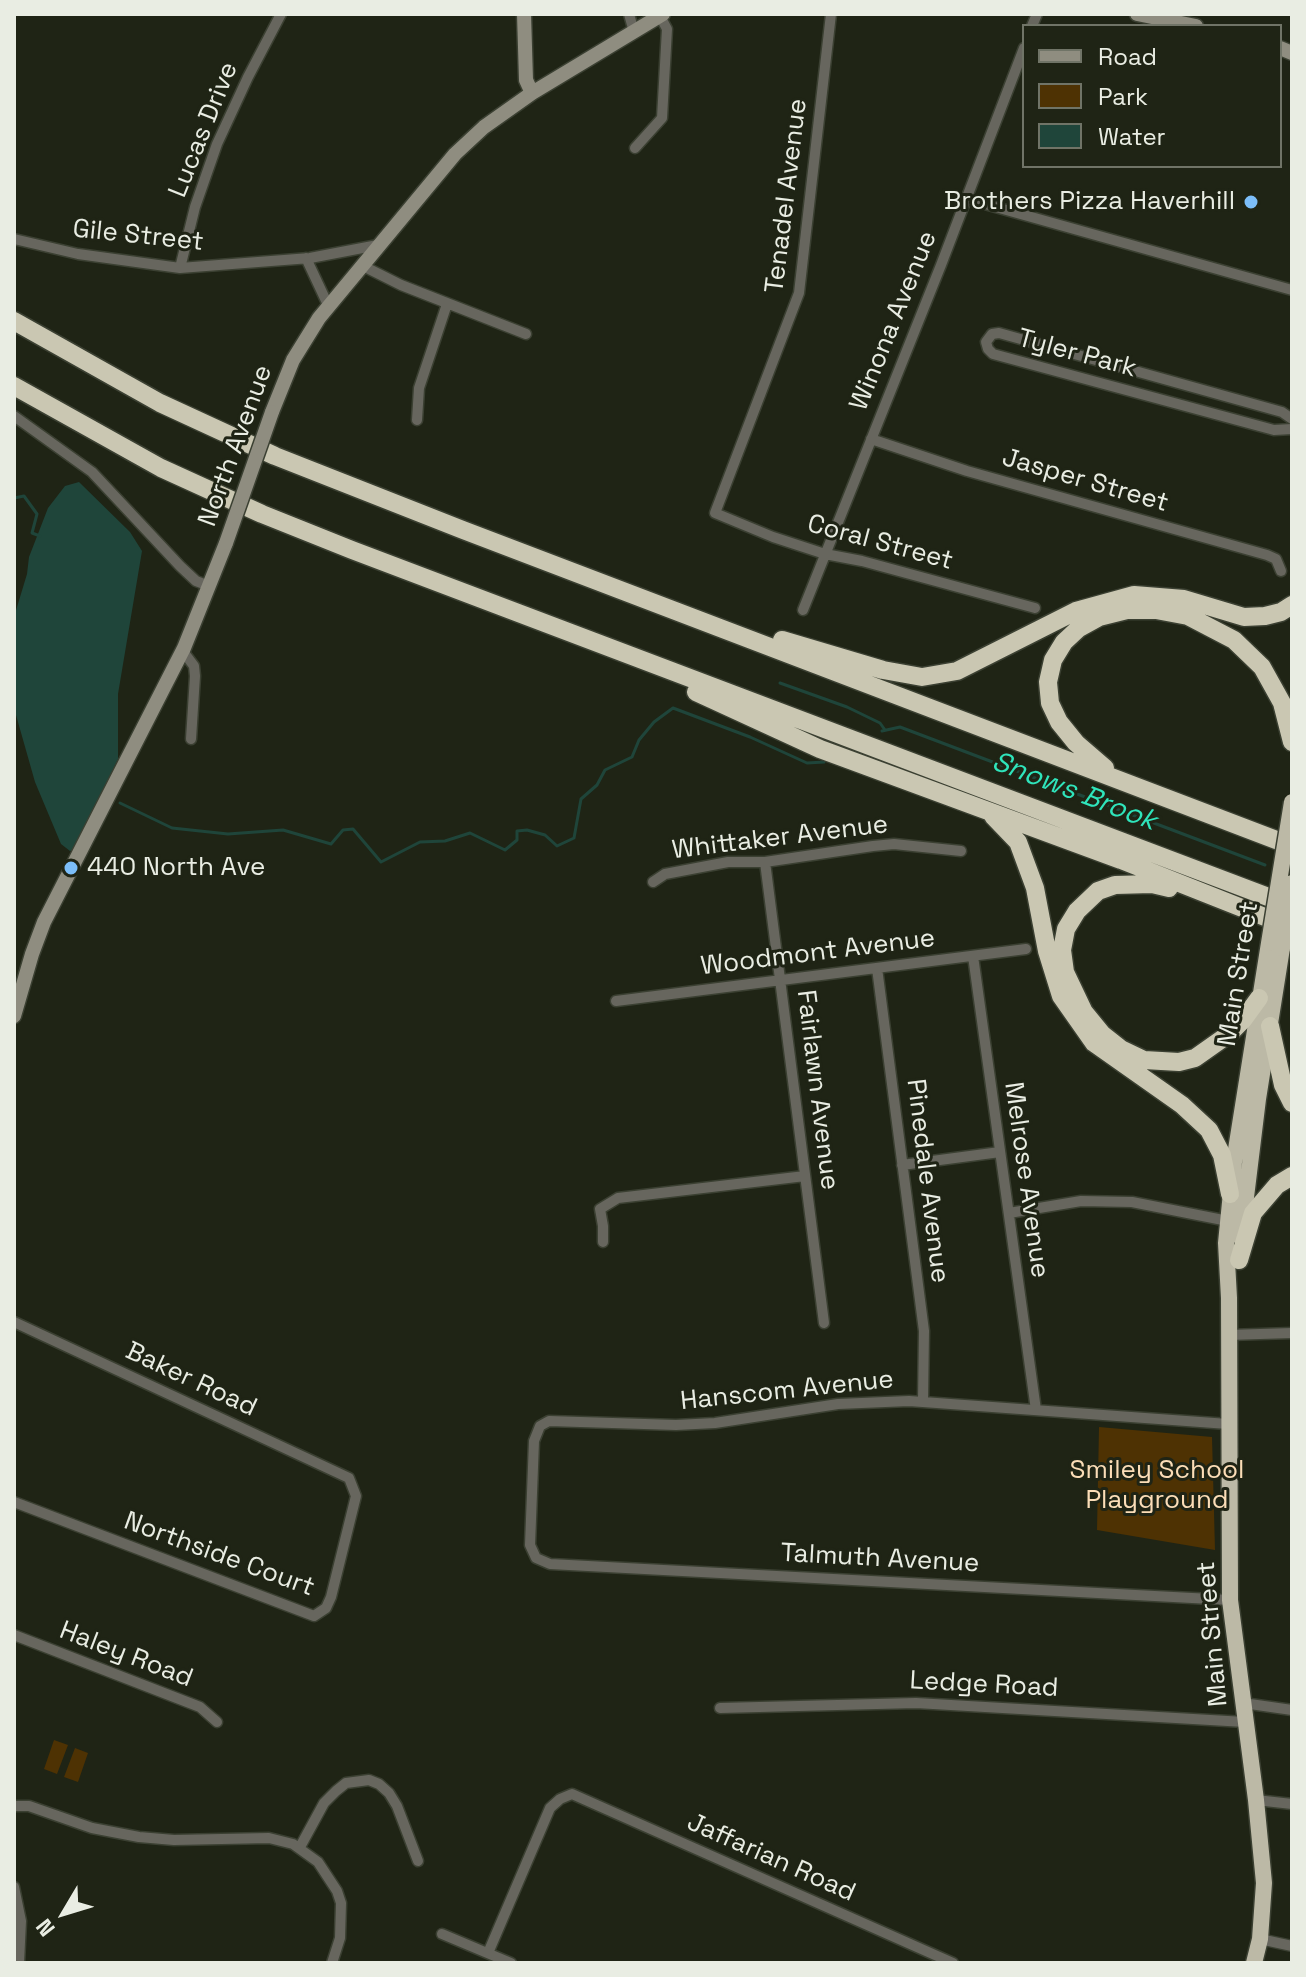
<!DOCTYPE html>
<html>
<head>
<meta charset="utf-8">
<style>
	body { margin:0 }
	#map { position:relative; width:1306px; height:1977px; overflow:hidden; background:#1f2415; font-family:"Space Grotesk",sans-serif }
	canvas { display:block }
	.frame { position:absolute; inset:0; border:16px solid #e9ede3; pointer-events:none }
	.legend { position:absolute; left:1022px; top:24px; width:260px; height:144px; box-sizing:border-box; background:#1f2415; border:2px solid #707467; margin:0; padding:10px 14px; list-style:none; font-size:24px; color:#e9ede3 }
	.legend li { display:flex; align-items:center; gap:16px; height:40px }
	.legend b { width:40px; border:2px solid #707467 }
	.north { position:absolute; left:24px; top:1873px; width:80px; height:80px; -webkit-text-stroke:6px #1f2415; paint-order:stroke; rotate:232deg; font-size:22px; font-weight:700; line-height:32px; text-align:center; color:#e9ede3 }
	.north::after { content:''; display:block; margin:auto; width:28px; height:36px; background:#e9ede3; clip-path:polygon(50% 0,100% 100%,50% 72%,0 100%) }
</style>
</head>
<body>
<div id="map">
<canvas width="1306" height="1977"></canvas>
<div class="frame"></div>
<ul class="legend">
<li><b style="height:10px;background:#8f8d80"></b>Road</li>
<li><b style="height:22px;background:#4e3203"></b>Park</li>
<li><b style="height:22px;background:#1f453a"></b>Water</li>
</ul>
<div class="north">N</div>
</div>
<script>
const c = document.querySelector('canvas').getContext('2d');
c.lineJoin = 'round';
function paint(path, color) { c.fillStyle = color; c.fill(path, 'evenodd'); }
const shape = rows => new Path2D(rows.map(r => 'M' + r).join(''));
function stroke(path, color, width, dash) { c.strokeStyle = color; c.lineWidth = width; c.lineCap = dash ? 'butt' : 'round'; c.setLineDash(dash || []); c.stroke(path); }
function label(font, color, halo, rows, align = 'center') {
  c.font = font + ' "Space Grotesk",sans-serif'; c.lineWidth = 6; c.setLineDash([]); c.textBaseline = 'middle'; c.strokeStyle = halo; c.fillStyle = color; for (const [text, x, y, turn = 0] of rows) {
    c.save(); c.translate(x, y); c.rotate((+turn || 0) * Math.PI / 180); c.textAlign = isNaN(turn) ? turn : align; if (halo) c.strokeText(text, 0, 0); c.fillText(text, 0, 0); c.restore();
  }
}
const green = shape([
	[1099,1427,1212,1437,1215,1550,1097,1530],
	[54,1740,68,1745,57,1774,44,1769],
	[75,1748,88,1753,78,1782,64,1777]
]);
const water = shape([
	[79,482,130,532,142,551,118,694,118,759,79,841,74,850,70,851,61,844,35,782,14,708,14,617,27,574,29,557,48,508,65,486]
]);
const stream = shape([
	[14,498,24,496,37,514,32,533,40,536],
	[780,683,847,707,880,723,885,730],
	[882,731,900,727,1265,865],
	[120,803,172,828,228,834,283,830,331,844,343,830,353,829,381,862,420,842,445,841,470,833,505,850,517,840,517,831,527,830,545,835,557,846,574,838,581,799,597,785,605,770,632,757,639,740,654,722,673,708,750,737,807,763,824,762]
]);
const minor = shape([
	[629,14,634,32],
	[831,14,799,293,715,513,773,537,825,554,862,561,1035,608],
	[1032,26,1037,14],
	[635,148,662,118,667,29,660,16],
	[967,199,1292,290],
	[14,239,78,254,180,268,310,258,378,245],
	[306,258,328,305],
	[361,265,401,285,526,334],
	[180,268,195,207,217,144,248,77,281,14],
	[14,416,92,472,180,566,196,581,209,586],
	[1292,419,1282,412,999,333,992,334,986,342,988,349,993,354,1274,430,1292,429],
	[417,420,419,388,447,304],
	[871,439,967,471,1267,555,1276,559,1281,571],
	[803,610,941,265,1024,48],
	[182,650,194,666,195,676,191,739],
	[765,862,824,1323],
	[653,882,665,874,728,862,765,862,873,846,894,844,961,851],
	[973,956,1036,1410],
	[877,968,924,1331,923,1401],
	[616,1001,1026,949],
	[902,1165,1000,1152],
	[1009,1213,1081,1201,1132,1202,1228,1221],
	[603,1242,603,1226,600,1209,618,1198,805,1176],
	[14,1322,349,1478,356,1496,331,1597,326,1608,314,1616,14,1502],
	[1228,1335,1292,1333],
	[1228,1424,909,1401,838,1404,715,1423,676,1425,549,1421,540,1426,534,1441,530,1545,536,1558,550,1564,1230,1600],
	[14,1635,200,1707,217,1722],
	[1243,1703,1292,1710],
	[720,1708,916,1703,1245,1722],
	[1256,1800,1292,1804],
	[14,1806,29,1806,92,1828,139,1837,174,1840,269,1838,293,1844,318,1862,337,1891,341,1903,340,1938,332,1963],
	[300,1847,324,1803,336,1791,346,1783,369,1780,379,1784,389,1793,397,1806,418,1861],
	[14,1887,21,1921,19,1963],
	[442,1934,511,1963],
	[1260,1939,1292,1946],
	[488,1953,550,1808,560,1799,572,1794,953,1963]
]);
const secondary = shape([
	[524,14,526,80,532,93],
	[1137,14,1196,26],
	[1280,48,1292,53],
	[272,412,293,360,319,318,455,154,484,127,532,93,663,14],
	[14,1016,32,954,44,922,184,648,226,543]
]);
const trunk = shape([
	[1241,1238,1258,1099,1282,948],
	[1254,1963,1260,1939,1264,1883,1256,1800,1230,1600,1229,1298,1226,1243,1234,1162,1269,943]
]);
const motorway = shape([
	[14,321,160,403,275,456,463,530,1292,846],
	[14,386,161,468,262,514,352,550,1292,906],
	[782,640,883,670,922,677,957,671,1076,611,1134,595,1184,599,1244,617,1265,616,1281,612,1292,605],
	[696,692,820,749,1121,860,1285,925],
	[1105,768,1076,743,1059,722,1050,703,1048,682,1053,660,1064,642,1079,628,1099,617,1127,610,1156,610,1188,616,1234,640,1262,667,1282,703,1292,742],
	[993,816,1018,842,1035,888,1047,951,1061,996,1094,1043,1182,1105,1209,1130,1222,1155,1230,1194],
	[1169,888,1152,884,1115,885,1098,891,1077,911,1066,929,1062,950,1065,972,1084,1012,1102,1034,1121,1049,1144,1060,1179,1062,1195,1058,1229,1034,1243,1020,1259,998],
	[1270,1026,1283,1085,1292,1103],
	[1239,1260,1253,1213,1277,1185,1292,1176]
]);
const secondaryBridge = shape([
	[226,543,272,412]
]);
const trunkBridge = shape([
	[1269,943,1292,802],
	[1282,948,1292,883]
]);
const markers = [
	[1251,202,8,"#7cbef9"],
	[71,868,8,"#7cbef9"]
];
const streetNames = [
	["Lucas Drive",204,130,-68],
	["Tenadel Avenue",787,196,-83],
	["Gile Street",138,236,6],
	["Winona Avenue",894,321,-68],
	["Tyler Park",1077,354,15],
	["North Avenue",236,446,-70],
	["Jasper Street",1085,481,16],
	["Coral Street",880,543,15],
	["Whittaker Avenue",780,838,-7],
	["Woodmont Avenue",818,953,-7],
	["Main Street",1239,974,-81],
	["Fairlawn Avenue",817,1090,83],
	["Melrose Avenue",1026,1180,82],
	["Pinedale Avenue",927,1181,83],
	["Baker Road",191,1380,25],
	["Hanscom Avenue",787,1391,-6],
	["Northside Court",219,1555,20],
	["Talmuth Avenue",880,1559,3],
	["Main Street",1213,1634,-95],
	["Haley Road",126,1655,21],
	["Ledge Road",984,1685,3],
	["Jaffarian Road",771,1858,24]
];
const poiNames = [
	["Brothers Pizza Haverhill",1235,202],
	["440 North Ave",87,868,"left"]
];
const parkNames = [
	["Smiley School",1157,1471],
	["Playground",1157,1501]
];
const waterNames = [
	["Snows Brook",1074,792,21]
];
paint(green, '#4e3203');
paint(water, '#1f453a');
stroke(stream, '#1f453a', 3);
stroke(minor, '#3b4032', 13);
stroke(secondary, '#3b4032', 17);
stroke(trunk, '#3b4032', 19);
stroke(motorway, '#3b4032', 21);
stroke(minor, '#67665e', 10);
stroke(secondary, '#8f8d80', 14);
stroke(trunk, '#bcb9a6', 16);
stroke(motorway, '#cac7b2', 18);
stroke(secondaryBridge, '#3b4032', 17, []);
stroke(trunkBridge, '#3b4032', 19, []);
stroke(secondaryBridge, '#8f8d80', 14);
stroke(trunkBridge, '#bcb9a6', 16);
for (const [x, y, r, color] of markers) { const dot = new Path2D(); dot.arc(x, y, r, 0, 2 * Math.PI); c.fillStyle = color; c.fill(dot); stroke(dot, '#1f2415', 3); }
label('26px', '#e9ede3', '#1f2415', streetNames);
label('26px', '#e9ede3', '#1f2415', poiNames, 'right');
label('26px', '#fbddb7', '#1f2415', parkNames);
label('italic 28px', '#2fe4bb', '#1f2415', waterNames);
</script>
</body>
</html>
